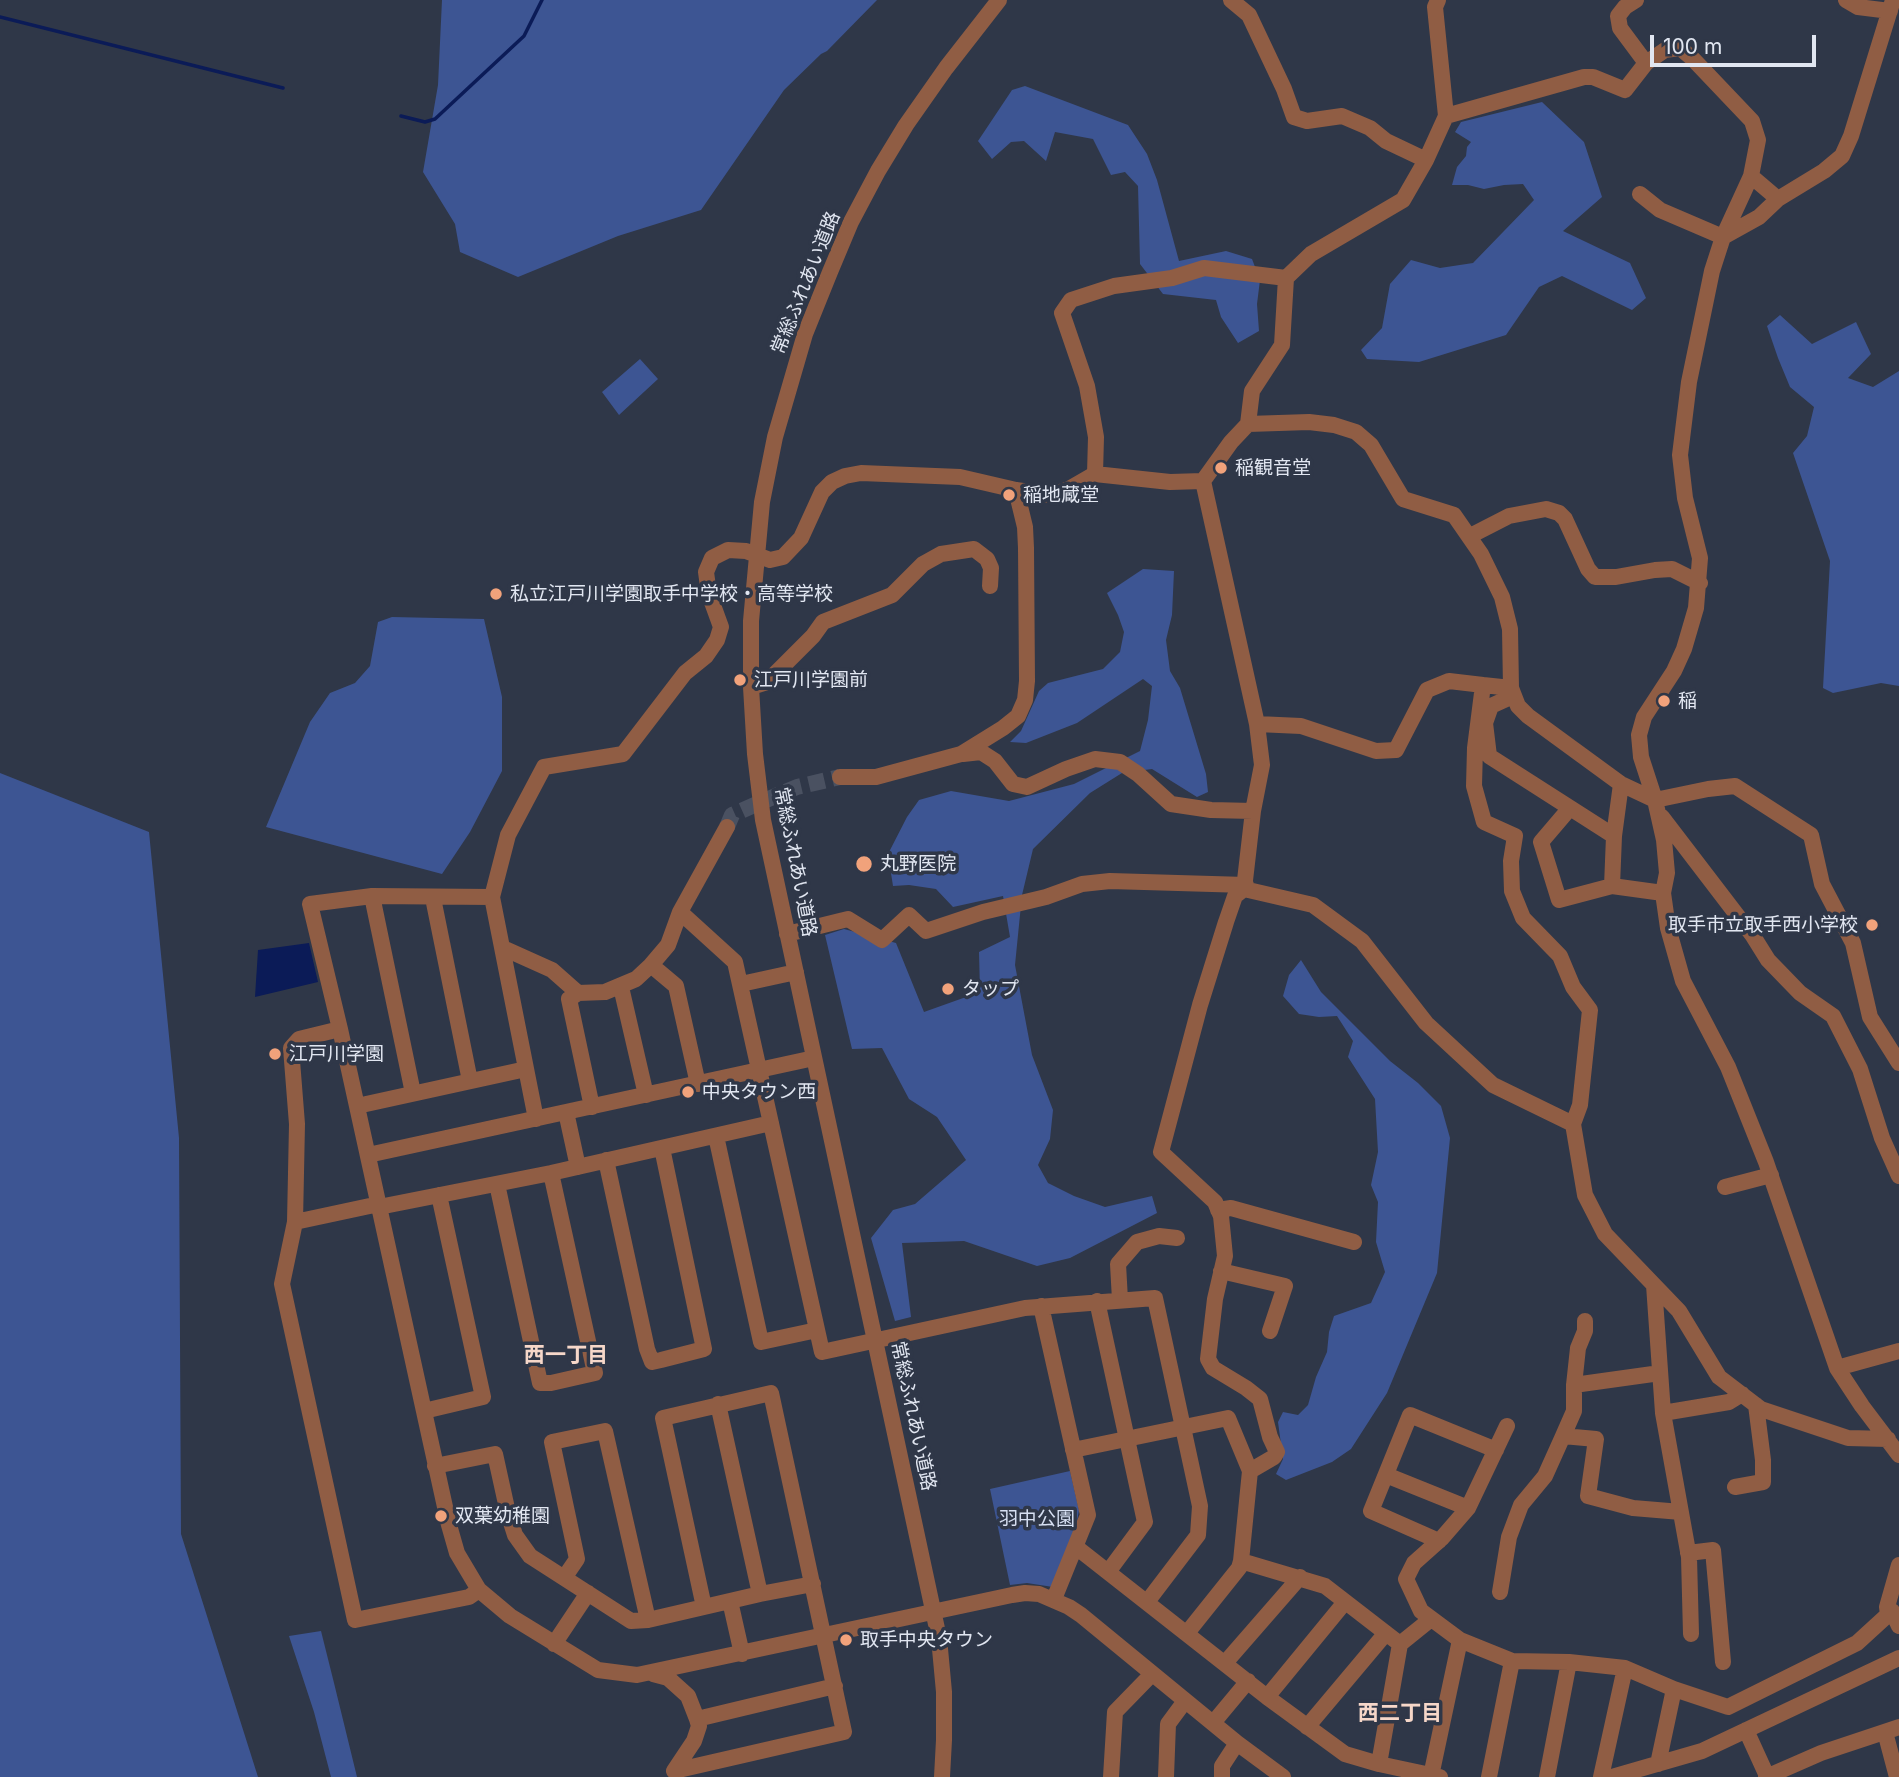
<!DOCTYPE html>
<html>
<head>
<meta charset="utf-8">
<style>
	body { margin:0 }
	#map { position:relative; width:1899px; height:1777px; overflow:hidden; background:#2f3748; font-family:Inter,sans-serif }
	canvas { display:block }
	.scale { position:absolute; left:1650px; top:35px; width:166px; height:32px; box-sizing:border-box; border:4px solid #e1e6f1; border-top:0; padding-left:9px; font-size:21px; line-height:24px; white-space:nowrap; color:#e1e6f1; -webkit-text-stroke:5px #2f3748; paint-order:stroke }
</style>
</head>
<body>
<div id="map">
<canvas width="1899" height="1777"></canvas>
<div class="scale">100 m</div>
</div>
<script>
const c = document.querySelector('canvas').getContext('2d');
c.lineJoin = 'round';
function paint(path, color) { c.fillStyle = color; c.fill(path, 'evenodd'); }
const shape = rows => new Path2D(rows.map(r => 'M' + r).join(''));
function stroke(path, color, width, dash) { c.strokeStyle = color; c.lineWidth = width; c.lineCap = dash ? 'butt' : 'round'; c.setLineDash(dash || []); c.stroke(path); }
function label(font, color, halo, rows, align = 'center') {
  c.font = font + ' Inter,"Noto Sans JP",sans-serif'; c.lineWidth = 7; c.setLineDash([]); c.textBaseline = 'middle'; c.strokeStyle = halo; c.fillStyle = color; for (const [text, x, y, turn = 0] of rows) {
    c.save(); c.translate(x, y); c.rotate((+turn || 0) * Math.PI / 180); c.textAlign = isNaN(turn) ? turn : align; if (halo) c.strokeText(text, 0, 0); c.fillText(text, 0, 0); c.restore();
  }
}
const green = shape([
	[442,0,877,0,827,51,821,54,784,90,701,210,618,236,518,277,460,252,455,224,423,172,438,85],
	[1025,86,1128,125,1147,154,1157,180,1179,261,1226,251,1252,259,1260,280,1257,304,1259,331,1238,343,1221,317,1216,300,1163,294,1140,264,1138,186,1125,172,1111,175,1093,139,1055,132,1046,161,1024,141,1011,142,992,159,978,141,1012,90],
	[1542,102,1584,142,1602,197,1563,231,1630,263,1646,298,1632,310,1562,276,1539,287,1506,335,1419,362,1367,359,1361,350,1382,328,1390,284,1411,260,1440,268,1473,263,1534,200,1523,184,1504,185,1484,189,1468,185,1452,185,1457,167,1466,156,1467,147,1471,142,1455,132,1461,122],
	[1780,315,1812,344,1856,322,1871,354,1848,378,1873,387,1899,371,1899,686,1881,683,1833,693,1823,688,1830,561,1793,453,1807,436,1814,407,1790,387,1778,358,1767,326],
	[640,359,658,379,619,415,602,392],
	[1143,569,1174,571,1172,615,1166,640,1170,671,1180,688,1206,774,1208,792,1197,797,1152,769,1122,773,1090,793,1033,849,1022,895,1015,965,1032,1055,1053,1110,1050,1139,1038,1165,1048,1183,1074,1196,1105,1207,1152,1196,1157,1213,1070,1258,1037,1266,964,1241,902,1243,911,1317,895,1321,871,1238,893,1210,915,1204,966,1160,937,1117,909,1099,882,1048,852,1049,825,935,844,929,896,943,924,1012,980,992,979,952,1010,937,1003,896,953,907,936,889,909,885,893,886,888,854,907,817,919,800,951,791,1009,801,1074,784,1140,751,1148,720,1152,686,1143,679,1077,723,1026,743,1010,742,1021,731,1039,691,1048,683,1103,669,1120,652,1124,632,1118,615,1107,593],
	[392,617,484,619,502,697,502,771,470,832,442,874,266,827,310,722,330,693,355,683,370,666,378,622],
	[0,773,149,832,179,1138,181,1534,258,1777,0,1777],
	[1301,960,1321,992,1390,1061,1418,1083,1441,1106,1450,1138,1437,1273,1387,1393,1351,1449,1332,1462,1286,1480,1276,1474,1283,1459,1278,1422,1283,1412,1298,1415,1308,1405,1316,1377,1327,1352,1329,1332,1334,1316,1371,1303,1385,1272,1376,1242,1378,1202,1371,1185,1378,1152,1375,1099,1348,1057,1353,1041,1337,1016,1319,1017,1299,1014,1283,996,1289,975],
	[1070,1471,1079,1510,1075,1533,1053,1587,1027,1583,1010,1585,990,1489],
	[321,1631,334,1683,357,1777,331,1777,314,1712,289,1636]
]);
const water = shape([
	[309,943,318,982,255,997,258,950]
]);
const stream = shape([
	[0,17,283,88],
	[401,116,425,122,435,119,524,36,542,0]
]);
const minorTunnel = shape([
	[727,827,732,815,759,803,797,787,840,777]
]);
const minor = shape([
	[1231,0,1249,15,1284,89,1294,117,1307,121,1342,116,1370,128,1386,141,1426,160],
	[1636,0,1625,7,1618,16,1620,28,1646,63],
	[1846,0,1858,7,1890,11],
	[1893,0,1851,136,1842,156,1824,171,1778,199,1759,217,1723,237,1712,271,1689,382,1680,455,1685,498,1700,558,1696,608,1684,649,1674,671,1644,717,1639,735,1641,757,1655,800,1664,840,1667,873,1663,893,1668,928,1683,981,1728,1067,1766,1162,1837,1368,1862,1406,1899,1455],
	[1446,116,1584,77,1593,77,1625,90,1646,63,1665,50,1680,48,1693,59,1752,121,1758,140,1751,176,1778,199],
	[1640,194,1660,210,1723,237,1751,176],
	[1248,424,1252,391,1282,345,1286,278,1311,254,1403,200,1426,160,1446,116,1435,7,1438,0],
	[1095,474,1096,437,1087,386,1062,313,1071,300,1114,286,1172,278,1204,268,1286,278],
	[1203,481,1257,724,1262,765,1253,811,1244,889,1313,905,1362,941,1426,1023,1493,1085,1573,1124,1585,1195,1605,1234,1679,1311,1719,1377,1761,1409,1848,1438,1888,1439],
	[1470,536,1509,516,1546,509,1559,513,1565,519,1588,569,1595,577,1616,577,1655,570,1672,569,1700,583],
	[751,687,767,682,813,636,823,622,892,595,923,564,941,554,974,549,987,559,991,568,990,586],
	[1511,688,1483,685,1475,748,1474,786,1484,822,1515,836,1511,861,1512,891,1523,918,1560,956,1573,987,1590,1010,1580,1105,1573,1124],
	[1513,696,1491,706,1485,723,1489,756,1614,836],
	[1257,724,1301,726,1376,751,1396,750,1427,690,1449,681,1483,685],
	[963,754,981,752,995,761,1013,784,1027,787,1066,769,1095,759,1120,762,1138,774,1171,804,1211,810,1253,811],
	[840,777,876,777,961,754,1003,728,1018,716,1025,700,1027,681,1026,548,1025,527,1016,490],
	[1621,784,1614,836,1612,886,1663,893],
	[1570,808,1541,842,1559,900,1612,886],
	[1662,817,1753,936,1768,960,1800,993,1833,1016,1860,1069,1882,1138,1899,1176],
	[1244,889,1235,896,1226,922,1200,1005,1161,1152,1215,1202,1221,1216,1225,1256,1215,1299,1208,1359,1213,1368,1246,1388,1260,1399,1270,1437,1277,1452,1274,1457,1250,1471],
	[372,896,413,1093],
	[492,897,372,896,310,904,340,1029,449,1525,457,1553,479,1590,510,1616,598,1670,637,1675,1012,1595,1025,1593,1039,1594,1069,1607,1081,1615,1237,1743,1283,1777],
	[433,898,470,1081],
	[680,912,727,827],
	[787,934,848,919,882,940,909,915,926,931,983,912,1046,897,1082,884,1110,881,1246,885],
	[503,948,552,970,578,993,605,992,636,979,651,965,668,945,680,912,735,962,822,1352,1025,1308,1155,1298,1200,1506,1198,1535,1147,1602],
	[651,965,676,986,698,1084],
	[741,984,796,972],
	[621,987,646,1095],
	[578,993,569,999,592,1107],
	[340,1029,299,1039,291,1048,297,1124,295,1222,282,1284,355,1620,469,1597,479,1590],
	[357,1106,526,1069],
	[566,1112,578,1167],
	[536,1119,492,897,508,835,544,767,623,754,685,673,706,656,717,640,721,627,709,594,706,572,712,558,728,550,746,551,770,560,783,557,801,538,822,492,832,482,845,476,861,473,960,477,1016,490,1051,495,1069,489,1095,474,1170,482,1203,481,1231,442,1248,424,1309,422,1334,425,1356,432,1371,445,1403,499,1454,515,1481,554,1502,597,1510,629,1511,688,1518,706,1528,716,1621,784,1655,800,1708,789,1735,786,1811,835,1822,884,1853,943,1870,1017,1899,1063],
	[716,1136,761,1342,817,1330],
	[368,1155,814,1058],
	[606,1160,647,1349,652,1362,661,1360,704,1349,662,1148],
	[497,1184,540,1383,551,1383,595,1373,551,1173],
	[1725,1187,1771,1175],
	[379,1207,551,1173,771,1123],
	[1218,1210,1231,1208,1354,1242],
	[295,1222,379,1204],
	[1221,1271,1285,1286,1270,1331],
	[1654,1285,1663,1413],
	[1120,1300,1118,1264,1137,1242,1159,1236,1177,1238],
	[1097,1301,1145,1522,1108,1572],
	[1041,1306,1088,1515,1054,1599],
	[1837,1368,1899,1351],
	[1574,1385,1660,1373],
	[718,1404,760,1594],
	[424,1411,483,1397,439,1195],
	[1507,1426,1468,1508,1442,1538,1414,1563,1406,1579,1421,1611,1460,1640,1512,1661,1569,1662,1625,1668,1674,1689,1728,1707,1857,1643,1892,1611,1899,1626],
	[1563,1436,1574,1411,1574,1385,1578,1348,1585,1331,1585,1321],
	[1073,1450,1228,1418,1250,1471,1241,1561,1239,1568,1187,1633],
	[435,1466,495,1454,508,1513,515,1535,530,1556,631,1621,648,1620,760,1594,813,1584],
	[1386,1475,1468,1508],
	[1735,1487,1763,1482,1763,1460,1756,1405],
	[1439,1541,1371,1511,1410,1415,1496,1450],
	[1076,1547,1267,1697,1345,1754,1379,1764,1440,1777],
	[1688,1553,1713,1550,1723,1662],
	[1241,1561,1325,1586,1400,1644],
	[564,1578,577,1559,552,1442,605,1431,648,1620],
	[1500,1592,1509,1537,1521,1505,1545,1476,1563,1436,1596,1439,1588,1496,1633,1508,1681,1512],
	[730,1601,742,1654],
	[1888,1614,1887,1607,1899,1565],
	[1691,1634,1689,1557,1663,1413,1729,1402,1742,1394],
	[554,1644,588,1593],
	[1225,1663,1300,1577],
	[653,1674,668,1678,688,1696,697,1719,699,1726,694,1741,674,1771],
	[1267,1697,1345,1602],
	[697,1719,835,1686],
	[1213,1723,1248,1681],
	[1307,1727,1386,1633],
	[1746,1730,1767,1776],
	[1885,1732,1897,1777],
	[1379,1764,1400,1644,1431,1619],
	[1658,1764,1674,1689],
	[674,1771,844,1732,771,1393,663,1418,704,1607],
	[1431,1776,1460,1640],
	[942,1777,944,1740,944,1692,939,1638,763,820,755,754,751,687,751,621,762,502,775,437,805,334,830,272,851,222,878,171,906,125,946,68,999,0],
	[1111,1777,1115,1712,1152,1674],
	[1166,1777,1168,1724,1185,1701],
	[1222,1777,1222,1766,1237,1743],
	[1489,1777,1512,1661],
	[1547,1777,1569,1662],
	[1601,1777,1625,1668],
	[1612,1777,1702,1751,1899,1658],
	[1766,1777,1821,1753,1899,1727]
]);
const markers = [
	[1221,468,7,"#f1a27b"],
	[1009,495,7,"#f1a27b"],
	[496,594,7,"#f1a27b"],
	[740,680,7,"#f1a27b"],
	[1664,701,7,"#f1a27b"],
	[864,864,9,"#f1a27b"],
	[1872,925,7,"#f1a27b"],
	[948,989,7,"#f1a27b"],
	[275,1054,7,"#f1a27b"],
	[688,1092,7,"#f1a27b"],
	[441,1516,7,"#f1a27b"],
	[846,1640,7,"#f1a27b"]
];
const streetNames = [
	["常総ふれあい道路",806,283,-68],
	["常総ふれあい道路",795,862,79],
	["常総ふれあい道路",913,1416,78]
];
const poiNames = [
	["稲観音堂",1235,468],
	["稲地蔵堂",1023,495],
	["私立江戸川学園取手中学校・高等学校",510,594],
	["江戸川学園前",754,680],
	["稲",1678,701],
	["丸野医院",880,864],
	["取手市立取手西小学校",1858,925,"right"],
	["タップ",962,989],
	["江戸川学園",289,1054],
	["中央タウン西",702,1092],
	["双葉幼稚園",455,1516],
	["取手中央タウン",860,1640]
];
const parkNames = [
	["羽中公園",1037,1519]
];
const neighbourhoodNames = [
	["西一丁目",566,1356],
	["西二丁目",1400,1714]
];
paint(green, '#3d5593');
paint(water, '#0b1b57');
stroke(stream, '#0b1b57', 3.5);
stroke(minorTunnel, '#4a5161', 16, [16, 8]);
stroke(minor, '#905d44', 16);
for (const [x, y, r, color] of markers) { const dot = new Path2D(); dot.arc(x, y, r, 0, 2 * Math.PI); c.fillStyle = color; c.fill(dot); stroke(dot, '#2f3748', 2.5); }
label('19px', '#e1e6f1', '#2f3748', streetNames);
label('19px', '#e1e6f1', '#2f3748', poiNames, 'left');
label('19px', '#d6dff2', '#2f3748', parkNames);
label('bold 21px', '#f6d7c9', '#2f3748', neighbourhoodNames);
</script>
</body>
</html>
